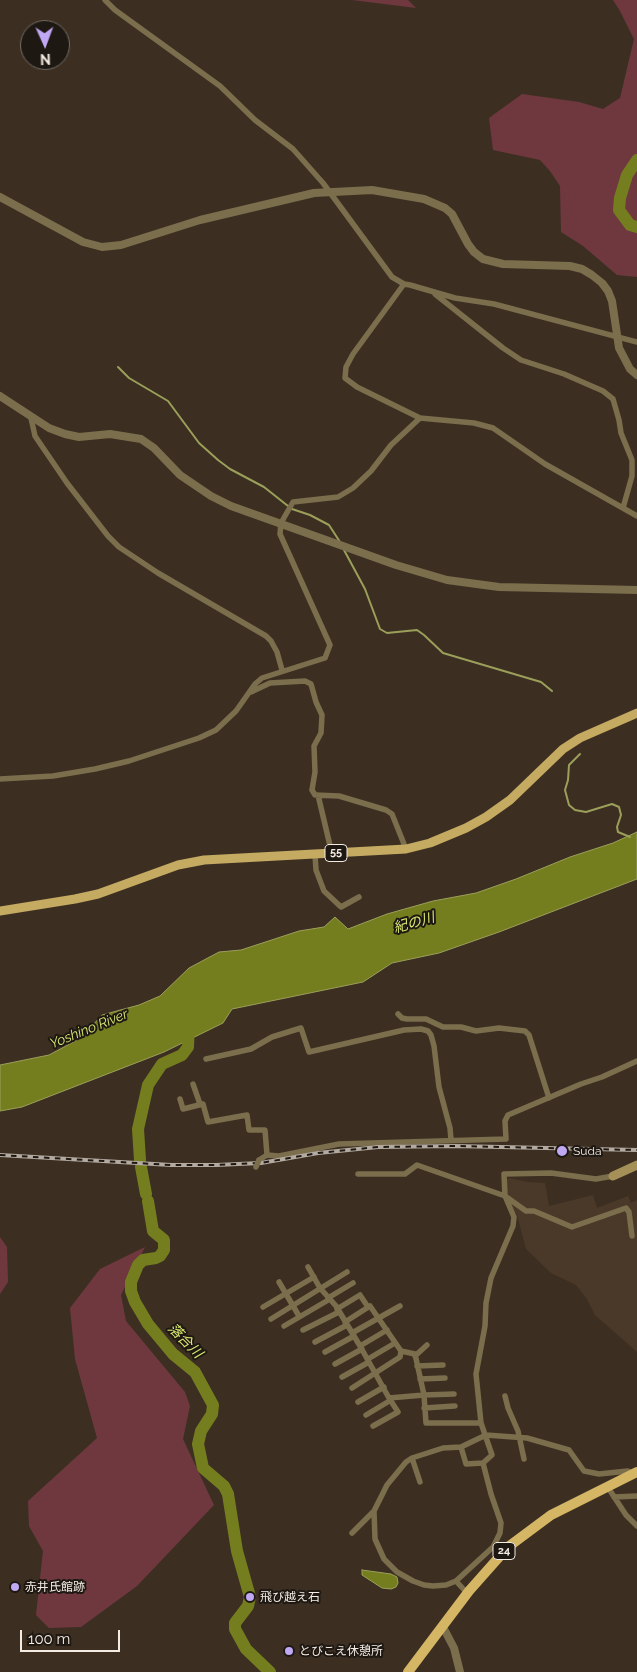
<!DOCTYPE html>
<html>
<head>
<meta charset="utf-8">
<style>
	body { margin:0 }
	#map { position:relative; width:637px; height:1672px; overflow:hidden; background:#3c2f22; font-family:Raleway,sans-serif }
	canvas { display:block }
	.north { position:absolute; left:20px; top:20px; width:50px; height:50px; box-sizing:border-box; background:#1e1813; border:1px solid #746c66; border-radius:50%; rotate:178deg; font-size:14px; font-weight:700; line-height:20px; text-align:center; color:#f4ebe3 }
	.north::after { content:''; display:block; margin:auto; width:18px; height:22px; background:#c0a8f4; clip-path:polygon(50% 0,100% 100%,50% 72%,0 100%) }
	.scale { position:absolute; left:20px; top:1630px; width:100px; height:22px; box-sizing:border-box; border:2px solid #f4ebe3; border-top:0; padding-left:6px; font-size:15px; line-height:18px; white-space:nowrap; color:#f4ebe3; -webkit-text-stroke:4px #1e1813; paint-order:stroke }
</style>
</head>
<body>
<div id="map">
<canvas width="637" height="1672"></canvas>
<div class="north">N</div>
<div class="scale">100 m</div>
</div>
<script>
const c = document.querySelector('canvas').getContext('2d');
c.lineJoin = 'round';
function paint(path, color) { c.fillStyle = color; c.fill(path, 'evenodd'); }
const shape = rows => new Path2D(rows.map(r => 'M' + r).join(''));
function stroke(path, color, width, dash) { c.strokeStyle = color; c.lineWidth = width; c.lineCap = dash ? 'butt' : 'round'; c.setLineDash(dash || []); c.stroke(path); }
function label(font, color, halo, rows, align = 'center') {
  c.font = font + ' Raleway,"Noto Sans JP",sans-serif'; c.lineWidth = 4; c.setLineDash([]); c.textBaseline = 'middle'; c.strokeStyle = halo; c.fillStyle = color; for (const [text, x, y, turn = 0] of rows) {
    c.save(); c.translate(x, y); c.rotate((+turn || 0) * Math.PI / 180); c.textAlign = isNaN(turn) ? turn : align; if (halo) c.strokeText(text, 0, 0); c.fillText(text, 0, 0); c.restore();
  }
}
const built = shape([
	[508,1178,528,1182,545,1183,549,1206,593,1195,597,1208,628,1196,631,1203,637,1200,637,1352,595,1315,587,1299,576,1285,551,1273,526,1249,517,1215,508,1201,506,1182]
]);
const green = shape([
	[352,0,408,0,416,8],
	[613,0,637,0,637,277,617,275,583,246,561,232,560,186,550,171,540,160,493,150,489,118,522,94,579,102,603,109,620,98,634,39,620,11],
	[0,1237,7,1247,8,1282,0,1294],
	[145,1247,121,1295,126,1321,185,1392,190,1406,183,1439,214,1505,137,1586,81,1627,49,1628,36,1615,43,1551,29,1526,28,1501,97,1438,75,1359,70,1308,100,1269]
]);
const water = shape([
	[637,832,637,879,499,932,439,953,392,963,363,982,232,1009,223,1023,164,1052,22,1107,0,1111,0,1065,49,1055,81,1038,102,1015,139,1005,160,996,189,968,219,952,241,950,299,931,324,927,335,917,348,929,387,914,433,901,476,893,516,879,570,857,613,843,637,832],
	[362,1570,391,1574,397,1577,398,1583,396,1587,391,1589,382,1588,362,1575,362,1570]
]);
const stream = shape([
	[118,367,129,378,168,401,199,443,218,460,230,469,264,487,288,506],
	[292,509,310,515,329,525,340,542],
	[344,550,365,589,380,629,387,633,417,630,424,635,443,653,541,682,552,691],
	[580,754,569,765,568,780,565,790,569,805,575,810,586,812,612,804,619,807,621,815,617,827,618,832,630,837]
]);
const river = shape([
	[637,160,627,175,620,198,619,210,630,225,637,227],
	[140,1160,138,1129,148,1085,162,1064,182,1055,188,1047,189,1023],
	[141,1167,146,1194],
	[148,1201,153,1231,164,1240,164,1250,160,1256,156,1258,143,1260,138,1265,131,1282,131,1291,135,1302,148,1324,173,1354,195,1372,213,1405,212,1414,201,1431,198,1444,203,1468,224,1486,228,1494,237,1551,250,1597,248,1606,235,1623,235,1629,246,1649,270,1672]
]);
const minor = shape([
	[105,0,115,10,220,86,255,120,293,149,323,183,392,277,404,284,410,285,455,298,494,304,637,342],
	[404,284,353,354,346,367,345,378,357,387,420,418,474,423,493,428,545,464,637,516],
	[435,294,503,348,521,360,564,374,603,391,613,399,619,420,621,433,632,460,632,476,623,508],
	[31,418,35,436,67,483,108,536,119,547,158,573,266,636,271,641,277,652,282,670],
	[251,692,270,683,305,681,311,684,316,702,322,715,321,733,314,746,315,772,312,790,315,795,339,796,386,810,392,814,406,849],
	[0,779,53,776,95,769,129,761,199,738,216,730,236,711,255,684,262,678,325,658,330,645,280,534,281,523,293,502,338,497,353,488,371,471,391,445,420,418],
	[318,795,332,854],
	[315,855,316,870,324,891,341,907,359,897],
	[398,1014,402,1018,407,1019,426,1019,443,1027,461,1027,476,1031,499,1028,525,1031,529,1035,549,1098],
	[206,1059,251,1049,272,1037,301,1028,309,1052,404,1030,421,1029,428,1031,431,1035,434,1046,439,1087,450,1128,451,1140],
	[193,1084,200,1104],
	[180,1099,183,1109,203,1104,208,1122,247,1115,249,1130,265,1130,267,1155],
	[259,1160,267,1155,279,1156,339,1144,506,1139,505,1121,508,1115,581,1084,602,1077,637,1061],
	[358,1174,405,1174,417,1165,505,1196,526,1211,534,1211,572,1227,626,1208,629,1212,632,1236],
	[308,1267,320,1288,336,1306,360,1346,389,1398,424,1395,426,1423,481,1423],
	[279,1282,299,1316],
	[328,1298,353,1283],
	[263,1307,314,1277],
	[337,1309,360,1295,368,1307],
	[271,1319,347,1272],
	[345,1322,370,1306,401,1351,415,1354,424,1395,454,1394],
	[284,1326,330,1299],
	[303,1330,339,1312],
	[352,1333,400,1306],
	[315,1342,347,1325],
	[360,1346,387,1330],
	[325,1352,354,1336],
	[415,1356,427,1345],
	[368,1359,395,1343],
	[335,1364,362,1349],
	[417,1366,443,1365],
	[342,1377,369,1362],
	[420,1379,445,1378],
	[352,1388,400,1357,401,1351],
	[505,1396,508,1408,518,1431,524,1459],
	[358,1402,384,1387],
	[424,1408,455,1406],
	[366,1415,391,1400],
	[373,1426,398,1412,389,1398],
	[461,1447,466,1464,483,1463],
	[412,1458,420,1482],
	[607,1486,626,1515,637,1526],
	[614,1497,637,1496],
	[352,1533,374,1511],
	[456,1581,446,1585,433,1586,424,1585,413,1581,397,1572,384,1559,375,1539,374,1511,387,1485,406,1462,412,1458,443,1448,461,1447,486,1435,527,1438,569,1450,584,1471,599,1474,628,1471,633,1473],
	[467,1593,456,1581,493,1547,500,1533,501,1523,491,1494,483,1463,492,1455,481,1423,476,1374,485,1326,486,1303,491,1278,513,1226,514,1217,505,1196,504,1174,551,1173,596,1179,613,1176]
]);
const tertiary = shape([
	[0,197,83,242,102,247,121,245,200,220,314,193,372,190,424,199,445,208,452,214,468,244,474,252,483,259,503,264,570,266,582,269,592,275,602,283,608,291,612,301,619,348,630,369,637,375],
	[0,396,49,428,65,434,79,437,110,434,141,439,154,448,180,475,211,496,231,506,396,565,447,580,499,587,637,590],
	[443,1627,454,1648,460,1672]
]);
const secondary = shape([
	[613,1176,637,1165]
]);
const primary = shape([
	[0,911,75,899,98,894,178,865,204,860,406,849,430,843,466,828,486,817,510,800,563,749,580,738,637,713]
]);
const trunk = shape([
	[408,1672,469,1591,508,1547,551,1515,637,1472]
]);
const rail = shape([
	[0,1155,171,1165,216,1165,261,1163,318,1153,378,1147,455,1146,637,1150]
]);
const minorBridge = shape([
	[256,1167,259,1160]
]);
const markers = [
	[562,1151,6,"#c0a8f4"],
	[15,1587,5,"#c0a8f4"],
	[250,1597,5,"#c0a8f4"],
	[289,1651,5,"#c0a8f4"]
];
const shields = [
	[336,853,22],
	[504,1551,22]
];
const shieldNames = [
	["55",336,853],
	["24",504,1551]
];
const poiNames = [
	["Suda",573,1151],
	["赤井氏館跡",25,1587],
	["飛び越え石",260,1597],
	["とびこえ休憩所",299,1651]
];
const waterNames = [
	["紀の川",414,923,-16],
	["Yoshino River",89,1029,-22],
	["落合川",185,1341,45]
];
paint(built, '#4a3928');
paint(green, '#6f383f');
paint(water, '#757e1f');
stroke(water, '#9b9f5a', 1);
stroke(stream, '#9b9f5a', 2);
stroke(river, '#757e1f', 12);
stroke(minor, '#7b6e4c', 5.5);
stroke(tertiary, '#7b6e4c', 8);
stroke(secondary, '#a59058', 9);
stroke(primary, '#c5aa61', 9);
stroke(trunk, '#d4b664', 10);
stroke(rail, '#b4aaa0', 4);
stroke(rail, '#1e1813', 2, [5.5]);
stroke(minorBridge, '#7b6e4c', 5.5);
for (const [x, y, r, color] of markers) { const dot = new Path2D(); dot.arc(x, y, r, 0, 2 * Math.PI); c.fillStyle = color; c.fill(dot); stroke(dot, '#1e1813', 2); }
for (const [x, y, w] of shields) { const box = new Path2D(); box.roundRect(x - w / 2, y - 8.5, w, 17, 4); c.fillStyle = '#1e1813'; c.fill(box); stroke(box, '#f4ebe3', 1); }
label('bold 11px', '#f4ebe3', null, shieldNames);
label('12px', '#f4ebe3', '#1e1813', poiNames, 'left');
label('italic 14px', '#dbe971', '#1e1813', waterNames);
</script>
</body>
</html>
